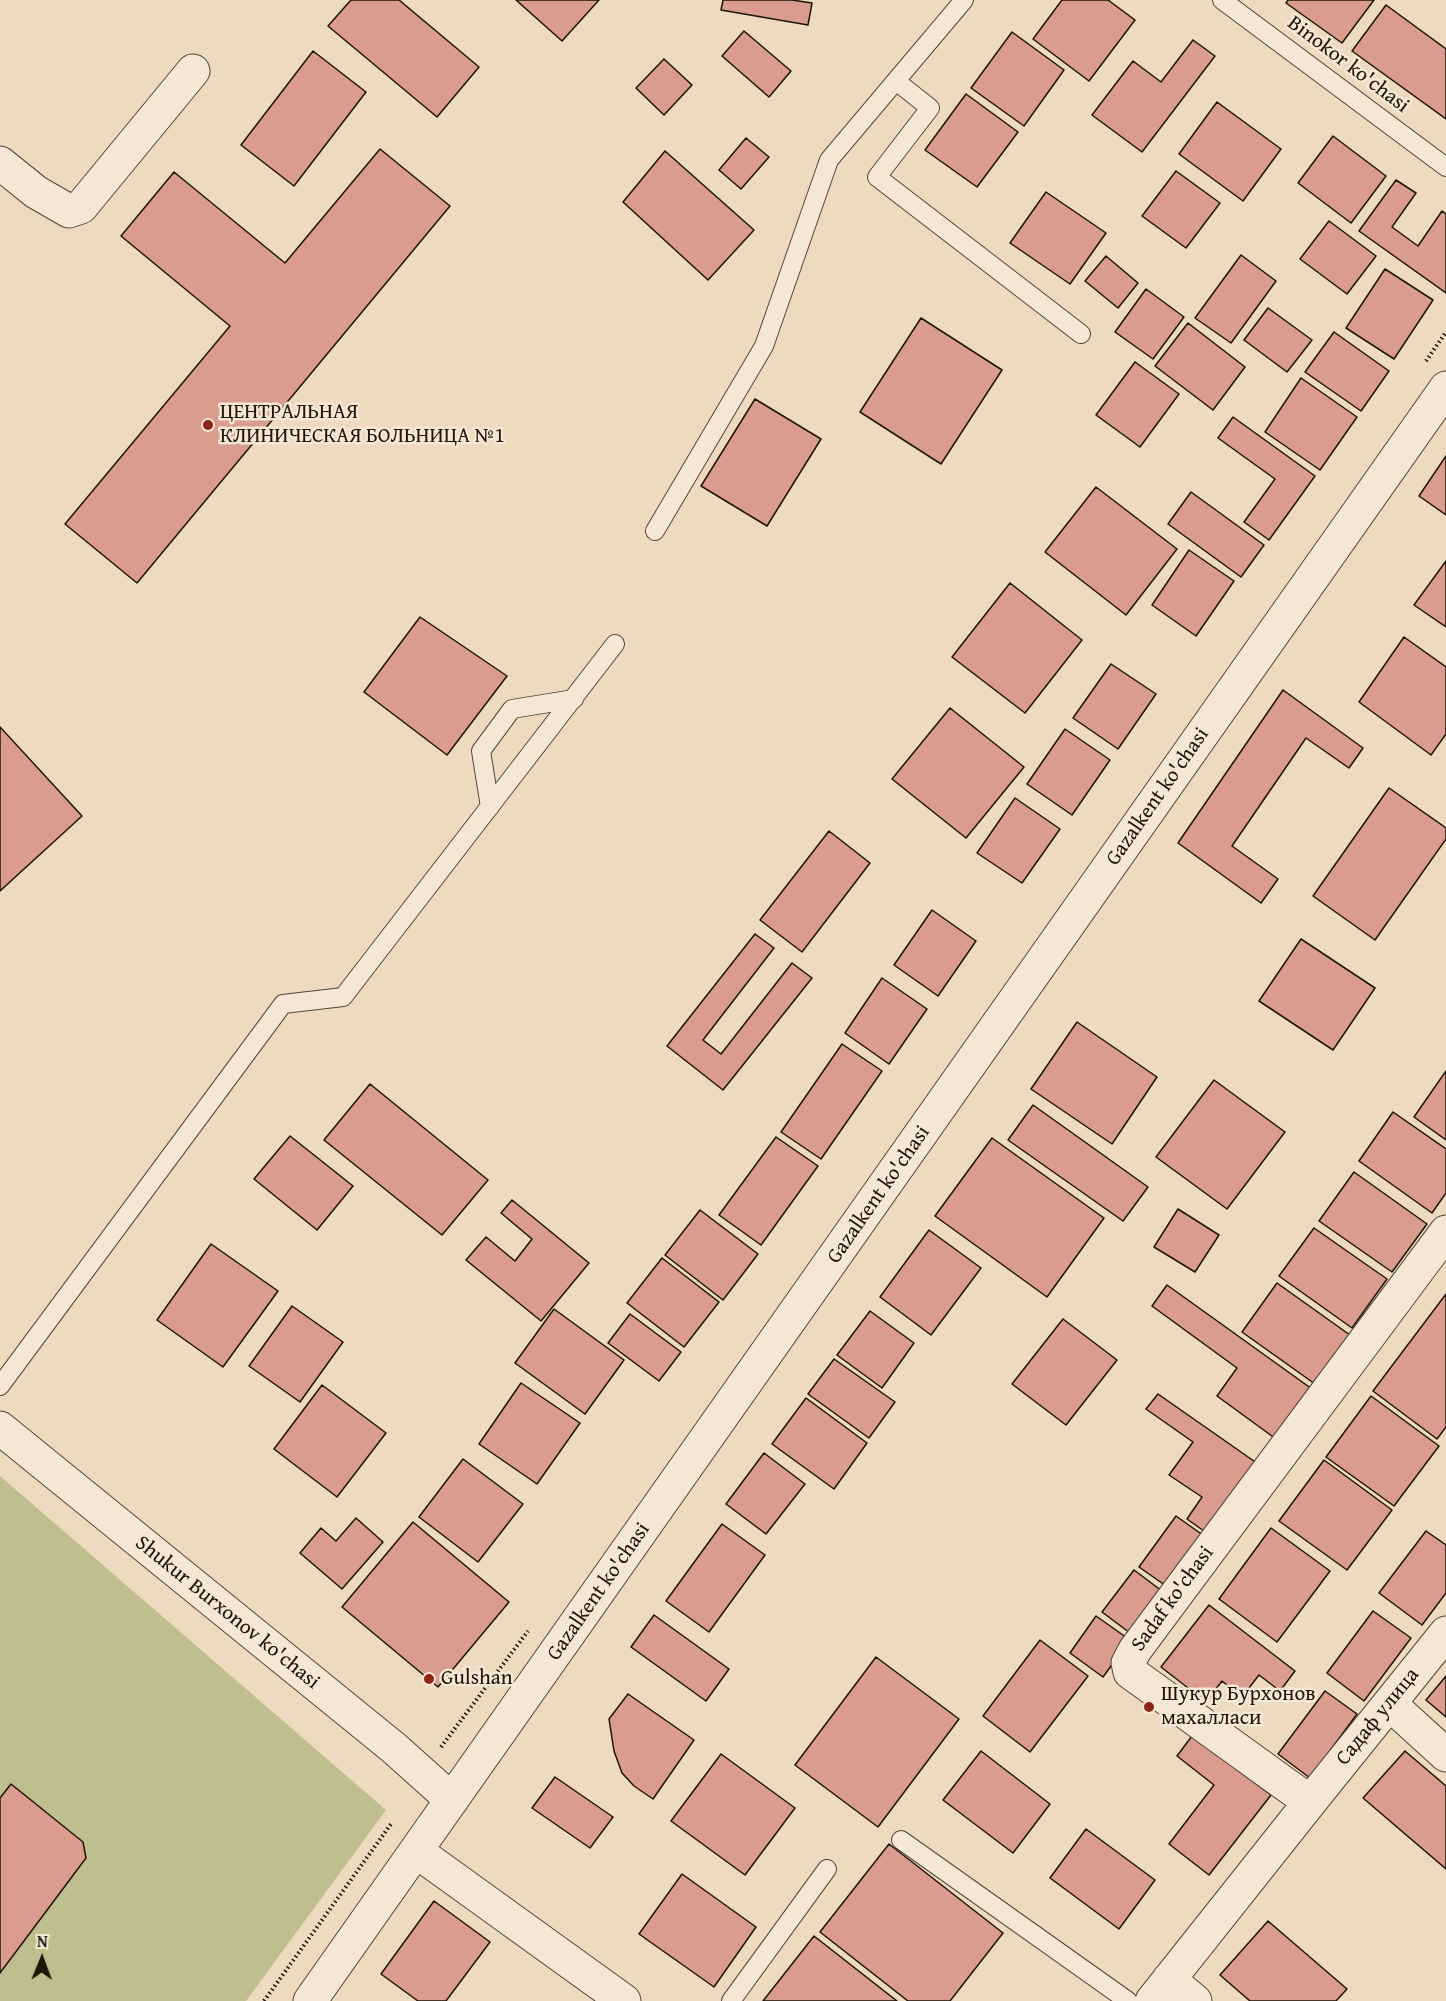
<!DOCTYPE html>
<html>
<head>
<meta charset="utf-8">
<style>
	body { margin:0 }
	#map { position:relative; width:1446px; height:2001px; overflow:hidden; background:#eedabf; font-family:"Gentium Book Plus",serif }
	canvas { display:block }
	.north { position:absolute; left:12px; top:1929px; width:60px; height:60px; -webkit-text-stroke:4px #f4e7d5; paint-order:stroke; rotate:1deg; font-size:16px; font-weight:700; line-height:24px; text-align:center; color:#1f1408 }
	.north::after { content:''; display:block; margin:auto; width:21px; height:27px; background:#1f1408; clip-path:polygon(50% 0,100% 100%,50% 72%,0 100%) }
</style>
</head>
<body>
<div id="map">
<canvas width="1446" height="2001"></canvas>
<div class="north">N</div>
</div>
<script>
const c = document.querySelector('canvas').getContext('2d');
c.lineJoin = 'round';
function paint(path, color) { c.fillStyle = color; c.fill(path, 'evenodd'); }
const shape = rows => new Path2D(rows.map(r => 'M' + r).join(''));
function stroke(path, color, width, dash) { c.strokeStyle = color; c.lineWidth = width; c.lineCap = dash ? 'butt' : 'round'; c.setLineDash(dash || []); c.stroke(path); }
function label(font, color, halo, rows, align = 'center') {
  c.font = font + ' "Gentium Book Plus",serif'; c.lineWidth = 5; c.setLineDash([]); c.textBaseline = 'middle'; c.strokeStyle = halo; c.fillStyle = color; for (const [text, x, y, turn = 0] of rows) {
    c.save(); c.translate(x, y); c.rotate((+turn || 0) * Math.PI / 180); c.textAlign = isNaN(turn) ? turn : align; if (halo) c.strokeText(text, 0, 0); c.fillText(text, 0, 0); c.restore();
  }
}
const green = shape([
	[0,1476,386,1810,246,2001,0,2001]
]);
const building = shape([
	[351,0,399,0,479,67,437,117,328,26,351,0],
	[516,0,599,0,562,41,516,0],
	[723,0,792,0,812,3,808,25,721,10,723,0],
	[1062,0,1108,0,1135,20,1089,81,1033,39,1062,0],
	[1288,0,1374,0,1342,43,1286,3,1288,0],
	[1386,5,1446,49,1446,119,1352,51,1386,5],
	[744,31,791,71,769,97,722,56,744,31],
	[1012,32,1064,70,1024,126,971,88,1012,32],
	[1193,40,1215,56,1142,152,1092,115,1133,61,1161,82,1193,40],
	[313,51,366,92,294,186,241,145,313,51],
	[664,59,692,85,664,115,636,88,664,59],
	[966,94,1018,132,977,187,925,150,966,94],
	[1217,102,1281,149,1243,201,1179,154,1217,102],
	[1333,136,1386,176,1351,223,1298,183,1333,136],
	[746,138,769,157,741,189,719,170,746,138],
	[380,149,450,206,137,583,65,524,230,326,121,236,174,172,285,263,380,149],
	[665,151,754,230,708,280,623,202,665,151],
	[1176,171,1220,203,1186,248,1142,216,1176,171],
	[1396,180,1416,193,1392,227,1418,246,1442,211,1446,214,1446,293,1359,231,1396,180],
	[1046,192,1106,233,1070,284,1010,243,1046,192],
	[1329,221,1376,256,1347,294,1300,259,1329,221],
	[1241,255,1276,281,1231,343,1195,318,1241,255],
	[1106,256,1138,283,1118,308,1085,281,1106,256],
	[1385,269,1433,300,1394,359,1346,328,1385,269],
	[1146,289,1184,317,1153,359,1115,332,1146,289],
	[1268,308,1312,340,1287,372,1244,340,1268,308],
	[921,318,1002,370,941,464,860,412,921,318],
	[1188,323,1245,367,1213,410,1155,366,1188,323],
	[1334,332,1389,371,1361,411,1305,372,1334,332],
	[1135,362,1179,394,1140,447,1096,415,1135,362],
	[1301,378,1357,417,1320,470,1265,432,1301,378],
	[755,399,821,439,767,526,701,486,755,399],
	[1233,417,1315,476,1269,540,1244,522,1275,479,1218,438,1233,417],
	[1446,456,1446,515,1419,496,1446,456],
	[1096,487,1177,549,1126,615,1045,552,1096,487],
	[1191,492,1264,545,1241,577,1168,524,1191,492],
	[1189,550,1234,581,1196,636,1152,605,1189,550],
	[1446,561,1446,627,1414,605,1446,561],
	[1010,583,1082,640,1025,713,952,657,1010,583],
	[420,617,507,676,447,755,364,692,420,617],
	[1404,637,1446,667,1446,734,1431,755,1359,702,1404,637],
	[1111,664,1156,694,1118,749,1073,718,1111,664],
	[1283,690,1363,748,1349,768,1306,738,1232,846,1278,879,1261,903,1178,843,1283,690],
	[950,708,1024,767,966,838,892,779,950,708],
	[0,727,82,816,0,891,0,727],
	[1065,729,1110,760,1072,815,1027,784,1065,729],
	[1389,788,1446,828,1446,839,1375,940,1313,896,1389,788],
	[1015,798,1060,829,1022,883,977,853,1015,798],
	[829,831,870,863,802,952,760,920,829,831],
	[932,910,976,941,938,996,894,965,932,910],
	[755,934,774,948,703,1040,721,1054,792,963,812,978,723,1090,667,1046,755,934],
	[1301,939,1375,988,1333,1050,1259,1001,1301,939],
	[882,978,927,1009,889,1064,845,1033,882,978],
	[1077,1022,1157,1077,1112,1144,1031,1089,1077,1022],
	[842,1044,882,1071,821,1159,781,1132,842,1044],
	[1446,1071,1446,1140,1414,1117,1446,1071],
	[1214,1080,1285,1132,1227,1209,1156,1157,1214,1080],
	[370,1084,488,1180,442,1235,324,1140,370,1084],
	[1033,1105,1148,1187,1123,1221,1008,1140,1033,1105],
	[1393,1112,1446,1149,1446,1193,1432,1213,1359,1161,1393,1112],
	[290,1136,353,1186,317,1230,254,1179,290,1136],
	[776,1137,818,1166,761,1245,719,1215,776,1137],
	[992,1138,1104,1218,1047,1297,935,1216,992,1138],
	[1354,1172,1427,1224,1392,1272,1319,1221,1354,1172],
	[512,1200,589,1263,541,1321,466,1260,486,1237,515,1261,532,1239,501,1213,512,1200],
	[1178,1209,1219,1235,1195,1272,1154,1247,1178,1209],
	[700,1210,758,1254,723,1300,665,1255,700,1210],
	[1314,1228,1387,1279,1352,1328,1279,1276,1314,1228],
	[929,1230,981,1268,931,1335,880,1297,929,1230],
	[211,1244,278,1291,223,1367,157,1320,211,1244],
	[662,1258,719,1302,684,1347,627,1303,662,1258],
	[1277,1283,1350,1335,1315,1384,1242,1332,1277,1283],
	[1167,1285,1312,1389,1276,1439,1217,1396,1237,1368,1152,1306,1167,1285],
	[1446,1294,1446,1427,1437,1439,1373,1391,1446,1294],
	[292,1306,343,1342,300,1402,249,1366,292,1306],
	[554,1309,624,1360,585,1414,515,1363,554,1309],
	[870,1311,914,1343,882,1388,837,1355,870,1311],
	[630,1314,681,1352,659,1381,608,1343,630,1314],
	[1063,1319,1117,1360,1066,1425,1012,1384,1063,1319],
	[834,1359,895,1402,869,1438,808,1394,834,1359],
	[521,1383,580,1423,537,1484,479,1444,521,1383],
	[322,1385,386,1433,337,1497,274,1449,322,1385],
	[1158,1394,1261,1466,1211,1536,1187,1519,1202,1497,1169,1475,1193,1442,1146,1409,1158,1394],
	[1371,1396,1439,1446,1394,1506,1326,1457,1371,1396],
	[806,1398,867,1443,834,1489,772,1444,806,1398],
	[764,1453,805,1484,766,1534,726,1504,764,1453],
	[463,1459,523,1504,478,1562,419,1517,463,1459],
	[1324,1460,1392,1510,1347,1570,1279,1521,1324,1460],
	[1176,1516,1207,1538,1169,1588,1139,1567,1176,1516],
	[356,1518,383,1542,342,1589,300,1553,321,1528,336,1541,356,1518],
	[413,1522,509,1602,438,1687,342,1607,413,1522],
	[722,1524,765,1555,709,1632,666,1601,722,1524],
	[1271,1528,1330,1571,1277,1642,1219,1599,1271,1528],
	[1426,1531,1446,1545,1446,1593,1422,1625,1379,1593,1426,1531],
	[1134,1570,1166,1594,1134,1636,1102,1612,1134,1570],
	[1209,1605,1295,1671,1280,1691,1259,1675,1242,1697,1222,1681,1206,1702,1161,1667,1209,1605],
	[1373,1611,1411,1638,1364,1701,1327,1673,1373,1611],
	[654,1615,729,1669,706,1701,631,1647,654,1615],
	[1096,1616,1130,1640,1103,1677,1070,1653,1096,1616],
	[1040,1640,1088,1676,1030,1752,983,1716,1040,1640],
	[876,1657,959,1719,878,1827,795,1765,876,1657],
	[1446,1676,1446,1717,1426,1700,1446,1676],
	[1325,1691,1357,1714,1310,1778,1278,1754,1325,1691],
	[628,1694,694,1740,653,1799,634,1786,622,1773,614,1751,609,1719,628,1694],
	[1192,1736,1271,1795,1209,1875,1169,1844,1214,1785,1177,1756,1192,1736],
	[981,1751,1050,1804,1013,1853,943,1800,981,1751],
	[1405,1751,1446,1786,1446,1869,1363,1798,1405,1751],
	[721,1754,795,1808,745,1875,671,1821,721,1754],
	[555,1777,613,1817,590,1848,532,1808,555,1777],
	[11,1784,83,1842,86,1858,0,1973,0,1798,11,1784],
	[1086,1829,1155,1880,1119,1929,1050,1878,1086,1829],
	[889,1844,1003,1933,950,2001,908,2001,820,1932,889,1844],
	[682,1874,756,1927,714,1987,639,1934,682,1874],
	[434,1901,490,1942,446,2001,418,2001,381,1974,434,1901],
	[1268,1921,1347,1989,1336,2001,1250,2001,1220,1975,1268,1921],
	[814,1936,897,2001,763,2001,814,1936]
]);
const path = shape([
	[1426,361,1446,332],
	[441,1747,528,1631],
	[264,2001,391,1824]
]);
const service = shape([
	[1222,0,1446,167],
	[896,81,930,108,877,177,1081,334],
	[655,531,764,346,829,160,964,0],
	[490,807,481,751,512,709,574,699],
	[0,1386,283,1004,343,997,615,644],
	[901,1840,1128,2001],
	[731,2001,827,1869]
]);
const minor = shape([
	[0,163,36,192,69,211,81,207,193,71],
	[1390,1704,1446,1755],
	[1310,1802,1446,1633],
	[1169,1979,1195,2001],
	[1152,2001,1310,1802,1130,1672,1128,1663,1135,1650,1446,1232]
]);
const tertiary = shape([
	[0,1428,394,1748,452,1800],
	[416,1851,624,2001],
	[310,2001,1446,388]
]);
const markers = [
	[208,425,6,"#8f2418"],
	[429,1679,6,"#8f2418"],
	[1149,1707,6,"#8f2418"]
];
const streetNames = [
	["Binokor ko'chasi",1348,65,37],
	["Gazalkent ko'chasi",1158,797,-55],
	["Gazalkent ko'chasi",879,1195,-55],
	["Gazalkent ko'chasi",599,1592,-55],
	["Sadaf ko'chasi",1173,1599,-54],
	["Shukur Burxonov ko'chasi",227,1613,39],
	["Садаф улица",1378,1717,-51]
];
const poiNames = [
	["ЦЕНТРАЛЬНАЯ",220,413],
	["КЛИНИЧЕСКАЯ БОЛЬНИЦА №1",220,437],
	["Gulshan",441,1679],
	["Шукур Бурхонов",1161,1695],
	["махалласи",1161,1719]
];
paint(green, '#bfbe8e');
paint(building, '#d99c8f');
stroke(building, '#1f1408', 1.5);
stroke(service, '#534636', 20);
stroke(minor, '#534636', 35);
stroke(tertiary, '#534636', 35);
stroke(path, '#1f1408', 4, [1.5, 3]);
stroke(service, '#f4e7d5', 18);
stroke(minor, '#f4e7d5', 33);
stroke(tertiary, '#f4e7d5', 33);
for (const [x, y, r, color] of markers) { const dot = new Path2D(); dot.arc(x, y, r, 0, 2 * Math.PI); c.fillStyle = color; c.fill(dot); stroke(dot, '#f4e7d5', 2); }
label('21px', '#1f1408', '#f4e7d5', streetNames);
label('21px', '#1f1408', '#f4e7d5', poiNames, 'left');
</script>
</body>
</html>
